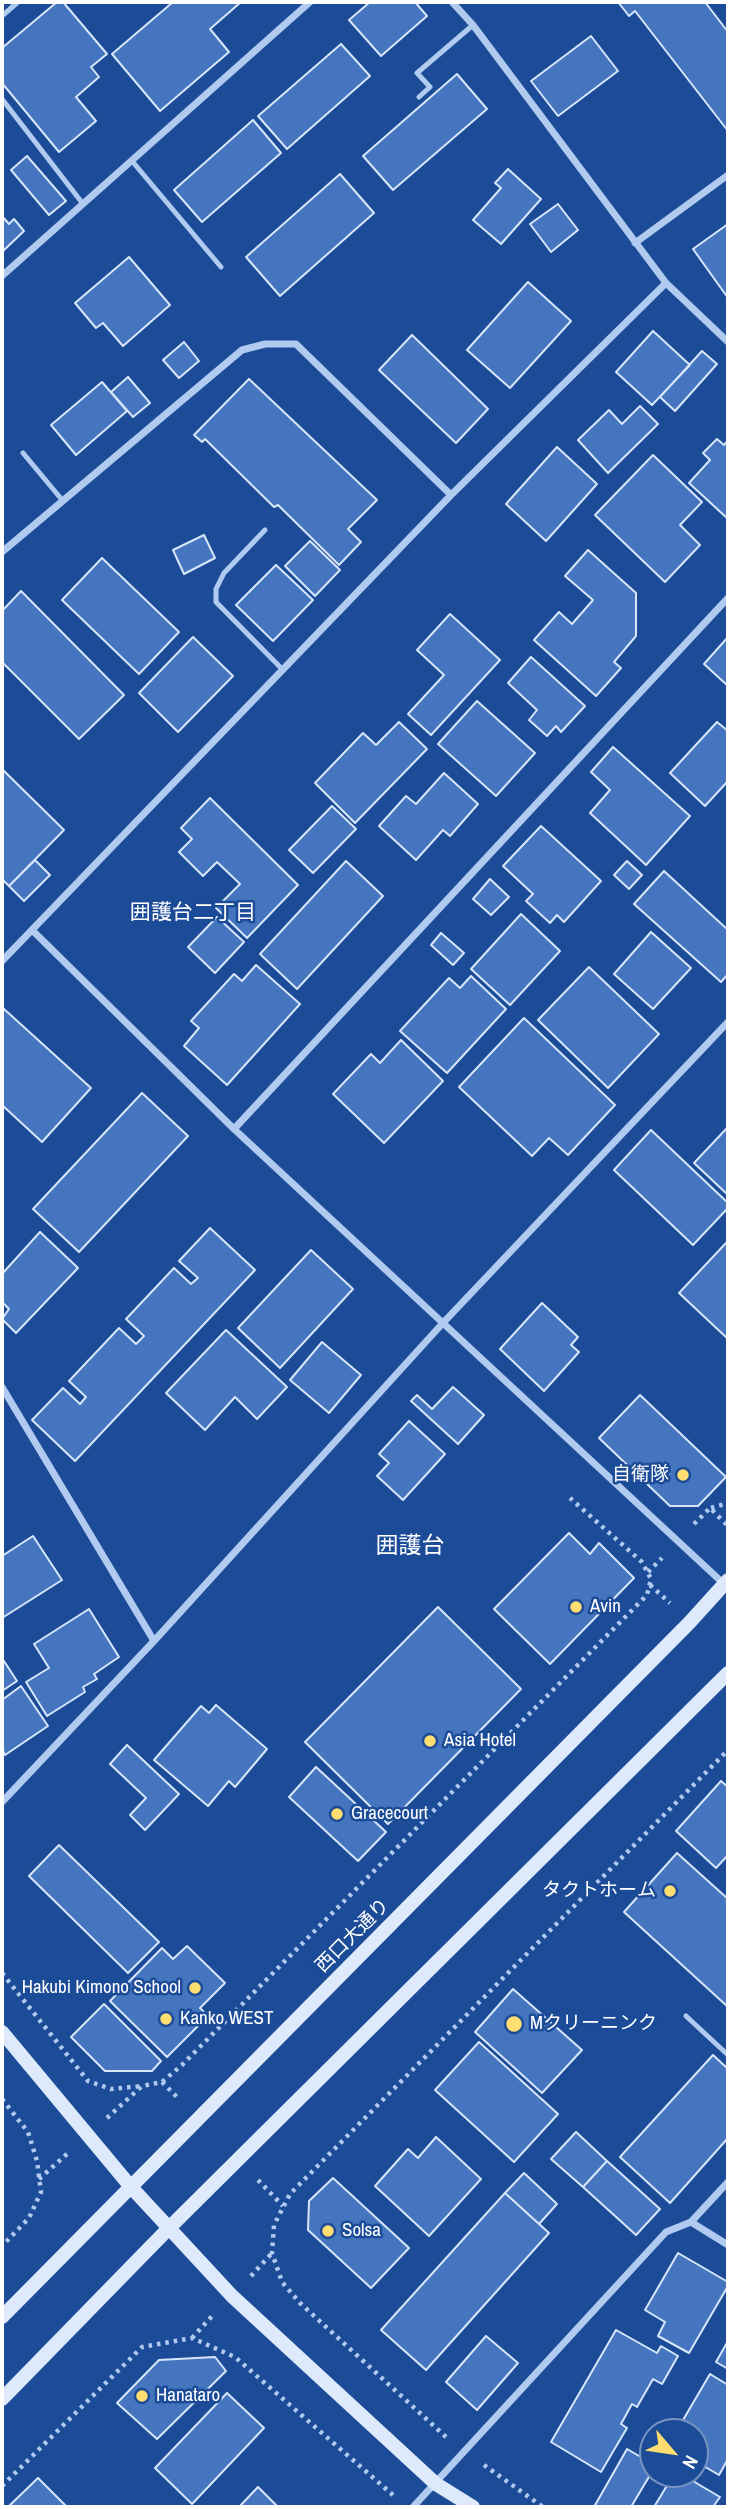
<!DOCTYPE html>
<html>
<head>
<meta charset="utf-8">
<style>
	body { margin:0 }
	#map { position:relative; width:730px; height:2509px; overflow:hidden; background:#1c4c98; font-family:"Archivo Narrow",sans-serif }
	canvas { display:block }
	.frame { position:absolute; inset:0; border:4px solid #fff; pointer-events:none }
	.north { position:absolute; left:639px; top:2418px; width:70px; height:70px; box-sizing:border-box; background:#1c4c98; border:2px solid #7794c1; border-radius:50%; rotate:119deg; font-size:19px; font-weight:700; line-height:28px; text-align:center; color:#fff }
	.north::after { content:''; display:block; margin:auto; width:24px; height:32px; background:#ffdd70; clip-path:polygon(50% 0,100% 100%,50% 72%,0 100%) }
</style>
</head>
<body>
<div id="map">
<canvas width="730" height="2509"></canvas>
<div class="frame"></div>
<div class="north">N</div>
</div>
<script>
const c = document.querySelector('canvas').getContext('2d');
c.lineJoin = 'round';
function paint(path, color) { c.fillStyle = color; c.fill(path, 'evenodd'); }
const shape = rows => new Path2D(rows.map(r => 'M' + r).join(''));
function stroke(path, color, width, dash) { c.strokeStyle = color; c.lineWidth = width; c.lineCap = dash ? 'butt' : 'round'; c.setLineDash(dash || []); c.stroke(path); }
function label(font, color, halo, rows, align = 'center') {
  c.font = font + ' "Archivo Narrow","Noto Sans JP",sans-serif'; c.lineWidth = 5; c.setLineDash([]); c.textBaseline = 'middle'; c.strokeStyle = halo; c.fillStyle = color; for (const [text, x, y, turn = 0] of rows) {
    c.save(); c.translate(x, y); c.rotate((+turn || 0) * Math.PI / 180); c.textAlign = isNaN(turn) ? turn : align; if (halo) c.strokeText(text, 0, 0); c.fillText(text, 0, 0); c.restore();
  }
}
const building = shape([
	[57,2,63,2,107,54,91,67,99,77,76,97,96,121,59,152,2,83,2,48,57,2],
	[173,2,241,2,210,29,229,52,160,111,112,54,173,2],
	[370,2,415,2,427,16,381,56,349,20,370,2],
	[618,2,705,2,728,32,728,131,635,11,629,16,618,2],
	[591,36,618,71,558,116,531,81,591,36],
	[341,44,370,76,287,149,258,116,341,44],
	[457,74,487,109,393,190,363,156,457,74],
	[253,120,281,153,202,222,174,190,253,120],
	[27,156,66,201,49,215,11,170,27,156],
	[508,169,541,199,501,244,473,220,501,188,495,183,508,169],
	[340,174,374,213,280,296,246,257,340,174],
	[558,204,578,230,551,252,530,224,558,204],
	[2,216,9,224,14,219,24,231,2,252,2,216],
	[728,224,728,298,693,249,728,224],
	[129,257,170,305,123,346,103,323,96,328,75,303,129,257],
	[528,282,571,321,510,388,467,350,528,282],
	[653,331,690,365,652,405,616,372,653,331],
	[412,335,488,409,456,443,379,370,412,335],
	[184,342,199,361,179,378,163,360,184,342],
	[702,351,717,364,675,411,660,397,702,351],
	[128,377,150,403,133,417,111,392,128,377],
	[249,379,377,500,348,529,361,542,339,565,278,505,274,507,205,439,202,442,194,435,249,379],
	[102,382,127,411,76,455,51,425,102,382],
	[640,406,658,424,608,473,578,440,609,410,622,424,640,406],
	[717,439,724,445,728,440,728,519,689,483,710,460,703,453,717,439],
	[557,447,597,484,546,541,506,504,557,447],
	[653,455,702,502,680,525,700,545,665,582,595,515,653,455],
	[204,535,215,558,184,574,173,550,204,535],
	[310,541,340,570,315,596,285,566,310,541],
	[588,550,636,593,636,636,614,662,621,668,596,696,534,640,559,612,572,624,593,600,565,576,588,550],
	[102,558,179,632,139,674,62,600,102,558],
	[276,565,313,600,273,641,236,605,276,565],
	[21,591,124,695,79,739,2,662,2,611,21,591],
	[450,614,500,660,431,735,408,714,444,675,417,650,450,614],
	[193,637,233,676,178,732,139,693,193,637],
	[728,637,728,686,704,664,728,637],
	[531,657,585,706,561,732,556,726,547,736,529,720,537,710,508,683,531,657],
	[477,701,535,753,496,796,438,744,477,701],
	[399,722,427,749,355,823,315,783,363,733,376,745,399,722],
	[717,722,728,731,728,781,705,806,670,773,717,722],
	[613,747,690,816,646,865,590,813,610,790,591,772,613,747],
	[2,769,64,830,9,886,2,879,2,769],
	[444,773,478,804,450,836,443,830,416,860,379,826,406,796,416,804,444,773],
	[210,798,298,885,247,938,216,908,240,884,217,862,203,876,179,852,192,839,181,828,210,798],
	[332,806,356,829,313,873,289,850,332,806],
	[541,826,601,881,564,922,557,915,550,923,526,901,533,894,503,866,541,826],
	[35,860,50,875,24,901,9,886,35,860],
	[346,861,383,896,297,989,260,954,346,861],
	[627,861,642,875,629,889,614,875,627,861],
	[664,871,728,930,728,974,721,982,634,904,664,871],
	[490,879,509,897,491,915,473,899,490,879],
	[521,914,560,951,510,1005,471,969,521,914],
	[217,917,244,942,215,973,188,947,217,917],
	[651,932,691,968,653,1009,614,974,651,932],
	[441,933,464,953,453,965,431,945,441,933],
	[256,965,300,1004,227,1085,184,1046,199,1028,191,1021,234,974,242,981,256,965],
	[589,967,659,1034,608,1088,538,1020,589,967],
	[471,976,506,1009,447,1073,400,1031,449,978,460,988,471,976],
	[4,1009,91,1088,42,1142,2,1105,2,1012,4,1009],
	[524,1018,615,1105,568,1155,549,1138,532,1156,459,1087,524,1018],
	[401,1040,443,1081,384,1143,333,1094,371,1054,380,1063,401,1040],
	[142,1093,188,1136,79,1252,33,1209,142,1093],
	[728,1127,728,1195,694,1163,728,1127],
	[651,1130,728,1203,728,1208,693,1245,614,1170,651,1130],
	[210,1228,255,1270,75,1461,32,1420,63,1388,80,1404,86,1397,69,1381,119,1328,136,1344,144,1336,126,1319,174,1268,191,1284,198,1278,179,1261,210,1228],
	[40,1232,78,1268,16,1333,2,1319,9,1309,2,1302,2,1274,40,1232],
	[726,1243,728,1245,728,1339,679,1293,726,1243],
	[311,1250,353,1289,280,1368,238,1328,311,1250],
	[542,1303,578,1337,571,1345,579,1352,544,1391,500,1349,542,1303],
	[226,1330,287,1387,257,1419,235,1397,205,1430,166,1393,226,1330],
	[322,1342,361,1375,329,1413,290,1380,322,1342],
	[453,1387,484,1415,458,1444,411,1401,417,1395,432,1409,453,1387],
	[640,1395,726,1477,698,1506,670,1506,599,1438,640,1395],
	[409,1421,445,1454,403,1500,377,1476,389,1463,379,1454,409,1421],
	[569,1533,590,1554,599,1543,634,1578,550,1664,494,1609,569,1533],
	[33,1536,62,1580,2,1618,2,1556,33,1536],
	[438,1607,521,1689,388,1824,305,1742,438,1607],
	[89,1609,119,1657,94,1674,97,1679,83,1687,85,1692,47,1716,26,1682,49,1668,34,1644,89,1609],
	[2,1658,17,1681,2,1691,2,1658],
	[21,1686,48,1726,5,1755,2,1749,2,1700,21,1686],
	[216,1705,267,1749,235,1787,229,1781,208,1806,154,1760,201,1706,209,1713,216,1705],
	[127,1745,179,1794,145,1830,130,1815,146,1798,110,1764,127,1745],
	[316,1767,386,1832,358,1861,289,1797,316,1767],
	[721,1781,728,1787,728,1855,716,1868,676,1831,721,1781],
	[59,1845,159,1942,128,1973,29,1876,59,1845],
	[677,1853,728,1899,728,2007,624,1912,677,1853],
	[187,1946,225,1983,200,2008,208,2016,167,2057,110,2001,162,1948,173,1959,187,1946],
	[513,1989,582,2050,542,2093,475,2032,513,1989],
	[104,2004,161,2061,152,2071,105,2071,71,2037,104,2004],
	[479,2042,558,2114,514,2162,435,2090,479,2042],
	[713,2055,728,2069,728,2138,670,2203,620,2157,713,2055],
	[576,2132,607,2161,583,2187,551,2159,576,2132],
	[436,2137,481,2179,429,2236,375,2186,408,2149,418,2158,436,2137],
	[607,2161,660,2209,636,2235,583,2187,607,2161],
	[524,2173,557,2204,539,2224,505,2193,524,2173],
	[333,2178,409,2248,371,2288,308,2230,309,2201,333,2178],
	[505,2193,549,2233,426,2370,381,2330,505,2193],
	[678,2253,728,2282,728,2286,689,2353,658,2336,665,2322,645,2310,678,2253],
	[616,2330,657,2353,661,2346,678,2356,662,2384,653,2379,637,2407,632,2404,621,2424,627,2428,601,2472,551,2442,616,2330],
	[486,2336,518,2363,477,2410,446,2382,486,2336],
	[728,2341,728,2369,716,2362,728,2341],
	[215,2357,226,2371,157,2439,117,2403,159,2360,215,2357],
	[710,2374,728,2385,728,2459,719,2475,695,2461,695,2432,676,2432,710,2374],
	[227,2393,264,2428,192,2504,155,2468,227,2393],
	[627,2449,653,2464,653,2470,631,2507,594,2507,627,2449],
	[674,2474,681,2474,720,2497,713,2507,654,2507,674,2474],
	[38,2478,67,2507,8,2507,38,2478],
	[258,2487,278,2507,239,2507,258,2487]
]);
const path = shape([
	[711,1508,728,1503],
	[694,1524,710,1508,728,1526],
	[648,1572,662,1558],
	[650,1585,670,1603],
	[2,1973,88,2081,111,2089,142,2086],
	[162,2082,179,2099],
	[2,2099,28,2132,37,2161,41,2192,29,2218,2,2246],
	[107,2118,142,2086,162,2082,182,2065,647,1595,651,1579,642,1562,570,1498],
	[39,2179,67,2154],
	[258,2180,283,2206],
	[251,2276,272,2253],
	[192,2338,213,2315],
	[446,2437,300,2303,282,2282,272,2253,274,2225,290,2194,728,1750],
	[484,2465,543,2507],
	[2,2486,142,2347,192,2338,235,2357,393,2495]
]);
const lane = shape([
	[2,16,18,2],
	[419,97,430,87,417,73,473,25],
	[2,99,83,204],
	[132,161,221,267],
	[23,453,63,501],
	[265,530,224,573,216,589,216,602,283,670],
	[686,2016,728,2055]
]);
const street = shape([
	[452,2,473,25,666,283,728,342],
	[635,243,728,175],
	[2,276,310,2],
	[2,552,242,350,265,344,296,344,451,495],
	[33,931,234,1129,724,1584],
	[2,961,451,495,666,283],
	[234,1129,728,598],
	[2,1387,154,1641],
	[2,1802,154,1641,442,1324,728,1022],
	[691,2222,728,2245],
	[413,2507,666,2232,691,2222,728,2182]
]);
const secondary = shape([
	[2,2032,131,2187,232,2296,436,2484,473,2507],
	[2,2317,690,1622,728,1580],
	[2,2399,168,2229,728,1673]
]);
const markers = [
	[683,1475,7,"#ffdd70"],
	[576,1607,7,"#ffdd70"],
	[430,1741,7,"#ffdd70"],
	[337,1814,7,"#ffdd70"],
	[670,1891,7,"#ffdd70"],
	[195,1988,7,"#ffdd70"],
	[166,2019,7,"#ffdd70"],
	[514,2024,9,"#ffdd70"],
	[328,2231,7,"#ffdd70"],
	[142,2396,7,"#ffdd70"]
];
const poiNames = [
	["自衛隊",669,1475,"right"],
	["Avin",590,1607],
	["Asia Hotel",444,1741],
	["Gracecourt",351,1814],
	["タクトホーム",656,1891,"right"],
	["Hakubi Kimono School",181,1988,"right"],
	["Kanko WEST",180,2019],
	["Mクリーニンク",530,2024],
	["Solsa",342,2231],
	["Hanataro",156,2396]
];
const streetNames = [
	["西口大通り",353,1936,-45]
];
const neighbourhoodNames = [
	["囲護台二丁目",193,913]
];
const quarterNames = [
	["囲護台",410,1547]
];
paint(building, '#4475be');
stroke(building, '#d7e6fb', 2);
stroke(path, '#b1caf0', 4.5, [3.5, 5]);
stroke(lane, '#b1caf0', 5);
stroke(street, '#b1caf0', 7);
stroke(secondary, '#dee9fb', 14);
for (const [x, y, r, color] of markers) { const dot = new Path2D(); dot.arc(x, y, r, 0, 2 * Math.PI); c.fillStyle = color; c.fill(dot); stroke(dot, '#1c4c98', 2.5); }
label('19px', '#fff', '#1c4c98', poiNames, 'left');
label('19px', '#fff', '#1c4c98', streetNames);
label('21px', '#fff', '#1c4c98', neighbourhoodNames);
label('23px', '#fff', '#1c4c98', quarterNames);
</script>
</body>
</html>
